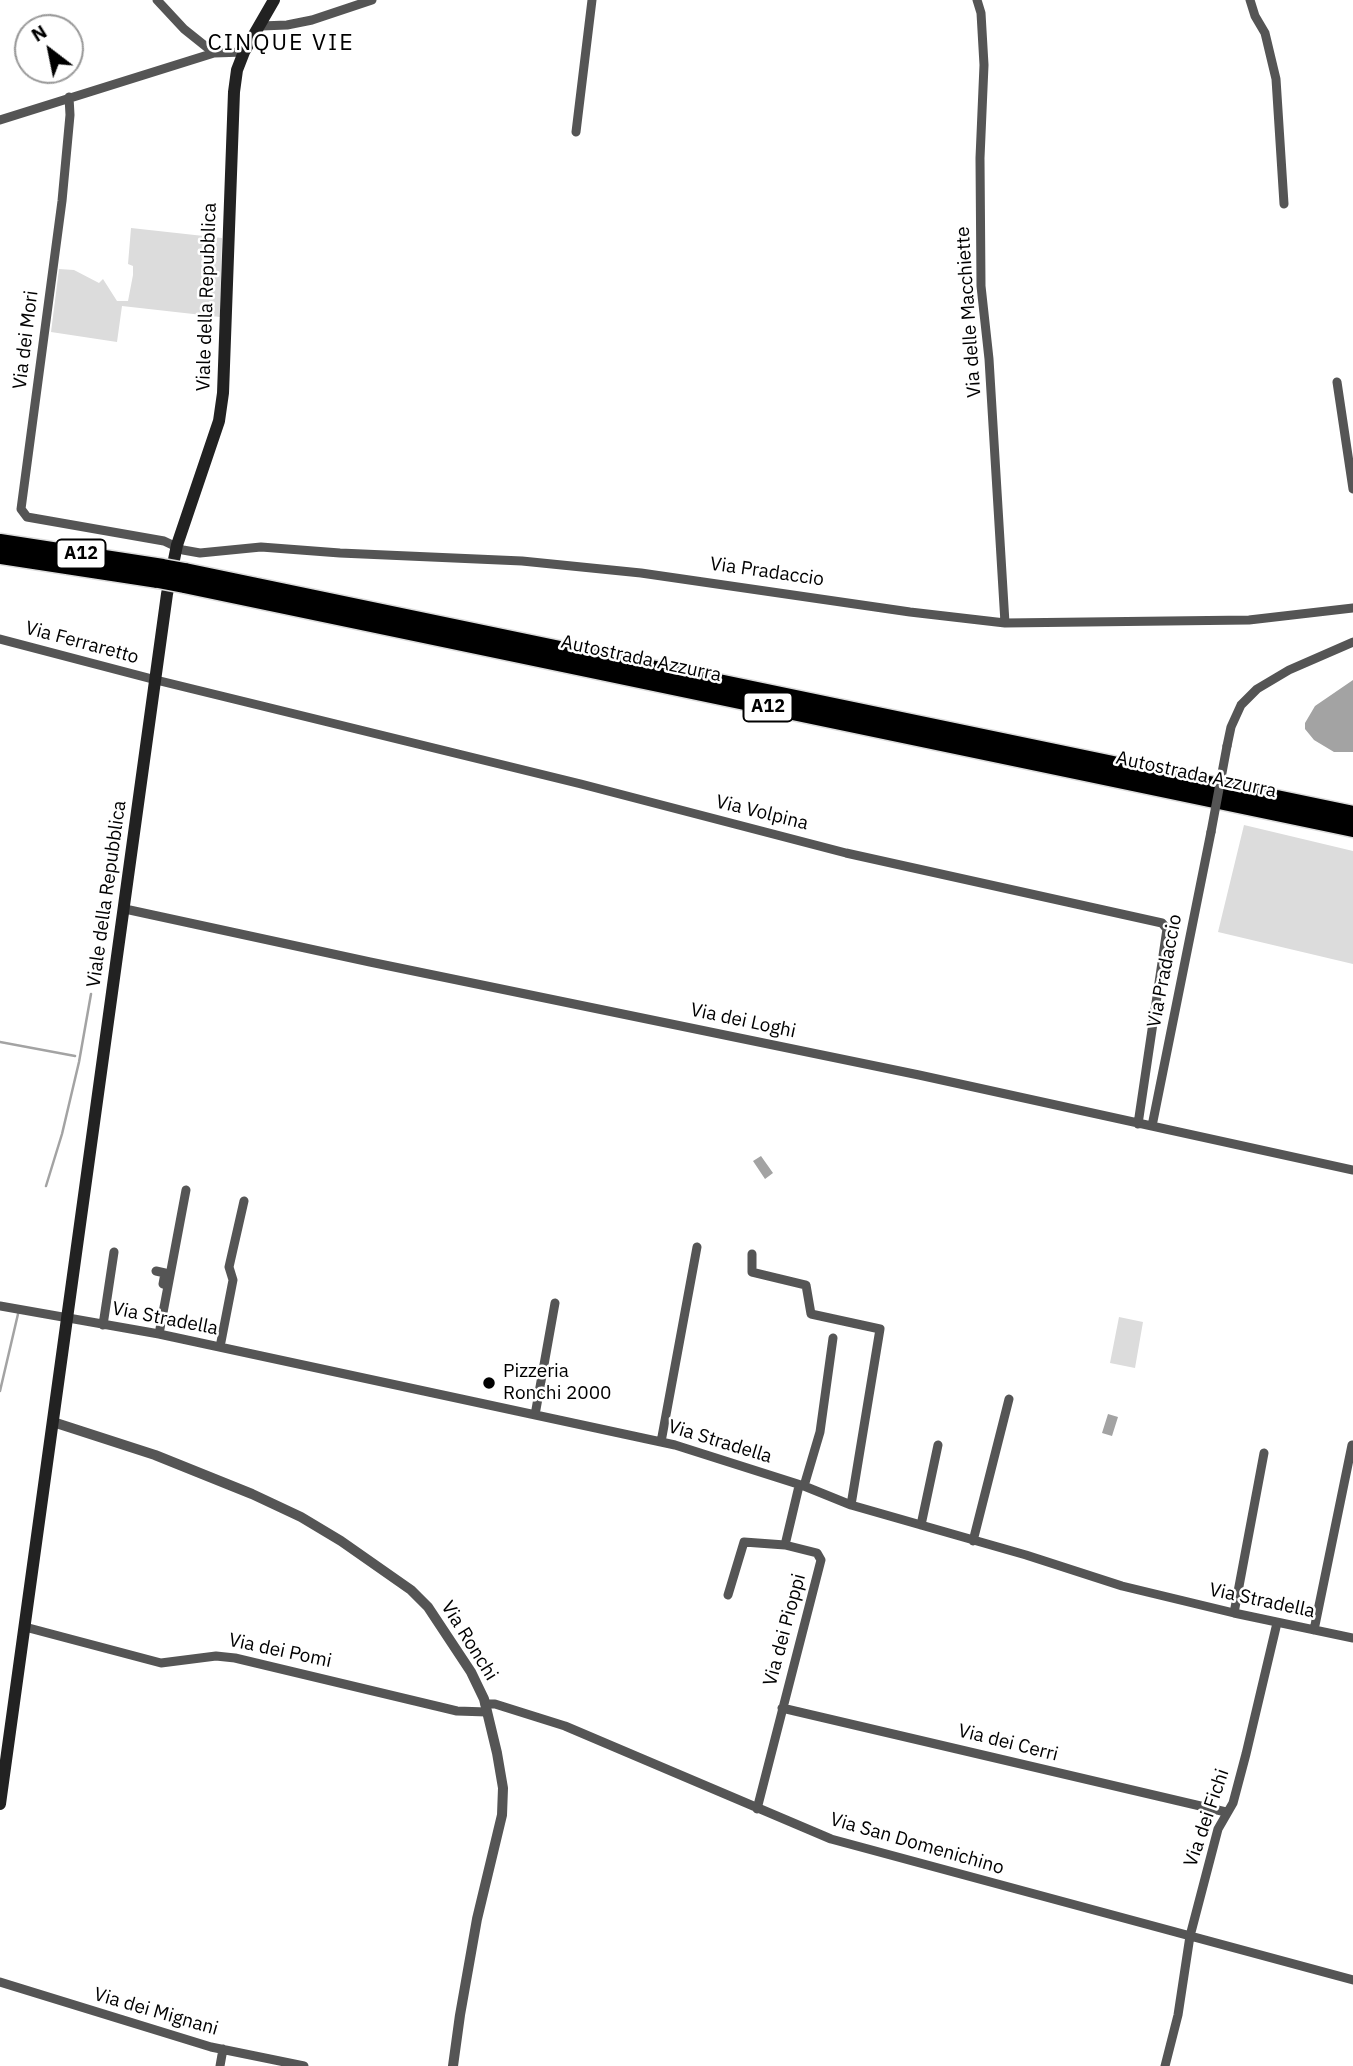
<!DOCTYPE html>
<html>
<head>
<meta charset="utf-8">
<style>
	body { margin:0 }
	#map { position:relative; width:1353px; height:2066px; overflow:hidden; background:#fff; font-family:"IBM Plex Sans",sans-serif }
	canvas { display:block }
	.north { position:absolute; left:14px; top:14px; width:70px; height:70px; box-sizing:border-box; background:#fff; border:2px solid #999; border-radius:50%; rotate:328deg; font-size:19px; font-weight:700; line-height:28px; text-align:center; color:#000 }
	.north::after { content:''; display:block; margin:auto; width:24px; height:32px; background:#000; clip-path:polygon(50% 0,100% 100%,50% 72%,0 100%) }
</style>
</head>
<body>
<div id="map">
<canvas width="1353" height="2066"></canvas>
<div class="north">N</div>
</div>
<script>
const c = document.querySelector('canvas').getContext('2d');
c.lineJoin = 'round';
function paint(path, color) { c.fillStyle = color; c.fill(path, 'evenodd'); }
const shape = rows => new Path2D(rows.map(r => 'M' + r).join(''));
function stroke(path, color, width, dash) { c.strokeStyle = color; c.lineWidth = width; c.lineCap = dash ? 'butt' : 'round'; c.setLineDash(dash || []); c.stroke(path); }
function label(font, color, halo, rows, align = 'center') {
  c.font = font + ' "IBM Plex Sans",sans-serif'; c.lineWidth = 5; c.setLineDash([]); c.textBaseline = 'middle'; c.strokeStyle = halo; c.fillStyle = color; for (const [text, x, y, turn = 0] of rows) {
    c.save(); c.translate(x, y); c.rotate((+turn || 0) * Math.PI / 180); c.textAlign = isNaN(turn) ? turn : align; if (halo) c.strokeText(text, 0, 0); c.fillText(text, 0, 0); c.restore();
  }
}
const green = shape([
	[131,228,222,238,220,317,122,306,117,342,51,332,59,269,74,270,99,283,103,279,117,301,128,301,133,275,133,266,128,264],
	[1244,825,1353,851,1353,964,1218,932],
	[1119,1317,1143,1322,1135,1368,1110,1363]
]);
const water = shape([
	[1353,680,1353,752,1334,752,1314,740,1305,729,1305,723,1315,706],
	[761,1156,773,1173,765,1179,753,1161],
	[1108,1414,1118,1417,1112,1436,1102,1433]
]);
const stream = shape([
	[0,1042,75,1056],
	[46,1186,62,1134,79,1062,91,994],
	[0,1391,18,1314]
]);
const minor = shape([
	[157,0,184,29,214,53],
	[977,0,981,13,984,65,980,158,981,286,989,359,1005,623],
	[1250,0,1255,16,1265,33,1276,79,1284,204],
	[261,26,287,25,312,20,372,0],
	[69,97,70,115,62,201,21,509,27,517,164,541,183,550,200,553,261,547,340,553,522,561,641,573,910,612,1005,623,1249,620,1353,608],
	[0,120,214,53,244,52],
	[576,132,592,0],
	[1337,382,1353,489],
	[0,639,156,680,581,784,846,853,1162,923,1167,929,1138,1124],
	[1227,746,1231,727,1241,705,1257,689,1289,670,1353,642],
	[125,909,370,962,919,1075,1353,1170],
	[1152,1126,1211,832],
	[752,1254,752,1272,806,1285,811,1314,880,1329,851,1505],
	[156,1271,165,1273,163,1284],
	[0,1306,159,1334,675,1445,804,1486,851,1505,1026,1555,1122,1586,1234,1613,1353,1638],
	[103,1325,114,1252],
	[159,1334,186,1190],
	[220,1347,233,1280,229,1267,244,1201],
	[535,1415,555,1303],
	[661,1442,697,1247],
	[804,1486,820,1432,833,1338],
	[921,1525,938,1445],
	[973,1541,1009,1399],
	[728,1595,744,1542,785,1545],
	[1234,1613,1264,1453],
	[25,1627,161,1663,216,1656,235,1658,457,1711,487,1712],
	[1314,1630,1352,1445],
	[485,1704,495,1704,565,1726,831,1839,1353,1980],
	[782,1708,1226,1812],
	[757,1809,821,1560,817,1553,785,1545,799,1486],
	[0,1982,211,2047,304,2066],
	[220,2066,223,2049],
	[1165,2066,1178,2015,1190,1936,1218,1829,1233,1803,1246,1754,1277,1623]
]);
const tertiary = shape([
	[53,1422,155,1455,252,1494,301,1517,341,1541,411,1590,428,1607,471,1672,484,1699,497,1753,503,1788,502,1815,477,1919,460,2015,453,2066]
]);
const secondary = shape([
	[0,1804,167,594,177,545,219,421,223,393,234,92,237,70,244,52,274,0]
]);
const motorway = shape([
	[0,542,163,567],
	[0,556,158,580],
	[185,571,1353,814],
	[184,585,1353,829]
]);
const minorBridge = shape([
	[1211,832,1227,746]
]);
const motorwayBridge = shape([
	[163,567,185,571],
	[158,580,184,585]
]);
const markers = [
	[489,1383,7,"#000"]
];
const shields = [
	[81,554,49],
	[768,707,49]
];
const shieldNames = [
	["A12",81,554],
	["A12",768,707]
];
const streetNames = [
	["Viale della Repubblica",207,297,-88],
	["Via delle Macchiette",969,312,-94],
	["Via dei Mori",26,340,-83],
	["Via Pradaccio",767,572,8],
	["Via Ferraretto",82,643,15],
	["Autostrada Azzurra",641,659,12],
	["Autostrada Azzurra",1196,775,12],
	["Via Volpina",762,813,14],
	["Viale della Repubblica",107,894,-82],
	["Via Pradaccio",1165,971,-79],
	["Via dei Loghi",743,1021,12],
	["Via Stradella",165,1319,11],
	["Via Stradella",720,1442,17],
	["Via Stradella",1262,1601,12],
	["Via dei Pioppi",785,1630,-75],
	["Via Ronchi",469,1641,58],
	["Via dei Pomi",280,1651,12],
	["Via dei Cerri",1008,1743,14],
	["Via dei Fichi",1207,1818,-71],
	["Via San Domenichino",917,1844,16],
	["Via dei Mignani",156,2012,16]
];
const poiNames = [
	["Pizzeria",503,1372],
	["Ronchi 2000",503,1394]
];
const quarterNames = [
	["CINQUE VIE",281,43]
];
paint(green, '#dcdcdc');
paint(water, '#a3a3a3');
stroke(stream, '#a3a3a3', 2.5);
stroke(motorway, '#dbdbdb', 19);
stroke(minor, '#555', 9);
stroke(tertiary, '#555', 10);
stroke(secondary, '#222', 12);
stroke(motorway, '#000', 16);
stroke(motorwayBridge, '#dbdbdb', 19, []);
stroke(minorBridge, '#555', 9);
stroke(motorwayBridge, '#000', 16);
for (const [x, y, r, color] of markers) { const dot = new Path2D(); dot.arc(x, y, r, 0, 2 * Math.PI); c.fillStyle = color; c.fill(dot); stroke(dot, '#fff', 2.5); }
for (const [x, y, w] of shields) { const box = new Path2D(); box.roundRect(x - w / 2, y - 14.5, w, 29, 5); c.fillStyle = '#fff'; c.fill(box); stroke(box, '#000', 2); }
label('bold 18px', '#000', null, shieldNames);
label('19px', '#000', '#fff', streetNames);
label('19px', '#000', '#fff', poiNames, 'left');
c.letterSpacing = '2px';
label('23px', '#000', '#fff', quarterNames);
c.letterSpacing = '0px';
</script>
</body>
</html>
